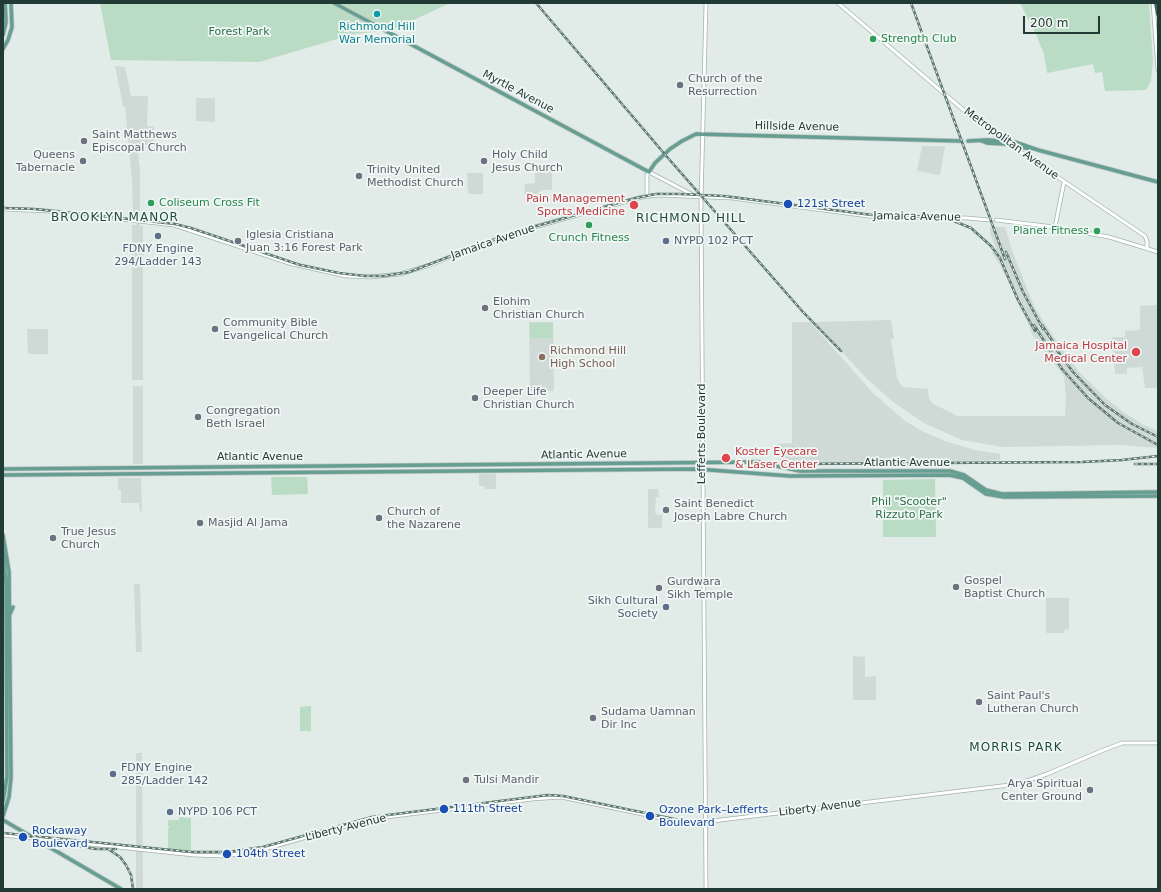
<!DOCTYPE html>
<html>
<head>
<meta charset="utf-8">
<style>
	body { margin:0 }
	#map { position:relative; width:1161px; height:892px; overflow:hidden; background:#e1ebe7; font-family:"DejaVu Sans",sans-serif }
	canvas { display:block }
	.frame { position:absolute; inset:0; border:4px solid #223a35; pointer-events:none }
	.scale { position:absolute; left:1023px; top:16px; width:77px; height:18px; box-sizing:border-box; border:2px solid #223a35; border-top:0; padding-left:5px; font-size:12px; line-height:14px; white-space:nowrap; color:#223a35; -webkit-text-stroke:3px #f1f7f4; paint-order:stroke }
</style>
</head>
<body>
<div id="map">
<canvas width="1161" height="892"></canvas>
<div class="frame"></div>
<div class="scale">200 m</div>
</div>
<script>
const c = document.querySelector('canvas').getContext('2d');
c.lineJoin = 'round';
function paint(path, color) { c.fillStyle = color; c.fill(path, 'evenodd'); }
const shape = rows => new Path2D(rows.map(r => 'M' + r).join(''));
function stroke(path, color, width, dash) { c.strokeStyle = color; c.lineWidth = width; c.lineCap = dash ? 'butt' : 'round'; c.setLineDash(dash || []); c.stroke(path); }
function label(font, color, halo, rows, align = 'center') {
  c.font = font + ' "DejaVu Sans",sans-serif'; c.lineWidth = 3.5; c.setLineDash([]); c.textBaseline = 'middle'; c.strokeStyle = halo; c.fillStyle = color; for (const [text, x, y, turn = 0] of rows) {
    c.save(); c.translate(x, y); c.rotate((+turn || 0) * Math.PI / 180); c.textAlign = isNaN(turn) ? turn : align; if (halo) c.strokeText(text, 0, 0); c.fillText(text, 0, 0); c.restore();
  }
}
const built = shape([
	[115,66,125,67,131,96,148,96,147,126,154,127,154,145,138,145,139,166,140,166,140,226,143,226,143,380,132,380,132,225,136,225,136,218,133,217,132,181,125,107,123,106],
	[196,98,215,98,215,122,196,121],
	[922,146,945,146,940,175,917,171],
	[552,171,552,190,540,190,540,195,524,195,525,184,535,183,535,172],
	[467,173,483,173,483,194,468,194],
	[990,227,1005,227,1013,253,1034,306,1047,327,1079,372,1106,398,1122,411,1142,424,1158,431,1158,448,1121,445,1003,447,962,440,924,423,893,402,865,377,815,322,891,320,894,338,891,340,897,378,902,387,928,389,929,398,932,403,957,416,1065,416,1066,397,1064,376,1048,356,1033,336,1029,326,1001,267,992,253,996,249,990,233],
	[1158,305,1158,388,1145,388,1142,367,1127,368,1127,374,1115,374,1112,337,1125,337,1125,331,1140,330,1140,306],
	[529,322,553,322,554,391,530,391],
	[792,322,810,322,873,393,905,421,924,432,945,441,975,450,1000,454,1000,460,922,463,794,463,792,464,792,467,780,463,778,444,792,443],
	[27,329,48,329,48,354,28,354],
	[133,386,143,386,143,464,133,464],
	[479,474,496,474,496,489,485,489,484,486,479,486],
	[118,478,141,478,142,511,140,512,139,503,121,503,121,490,118,490],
	[648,489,658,489,659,497,656,497,655,513,658,515,662,514,662,528,648,528],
	[134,584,140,584,142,652,136,652],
	[1046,598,1069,598,1069,629,1064,630,1064,633,1046,633],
	[853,656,865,657,865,677,876,676,876,700,853,700],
	[136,753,142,753,143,889,136,889]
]);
const green = shape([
	[100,3,450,3,392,30,354,34,259,62,111,60],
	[1020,3,1149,3,1153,61,1151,81,1146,90,1105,91,1102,72,1095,73,1093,64,1047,73,1044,54,1035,32],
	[530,323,553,323,553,338,530,338],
	[271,477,307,477,308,494,272,495],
	[935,479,936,537,883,537,883,480],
	[311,706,311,731,300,731,300,707],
	[179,817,191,818,191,852,168,850,168,828,169,828,169,826,168,826,168,820,179,820]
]);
const tertiary = shape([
	[706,3,701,202,706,889],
	[3,835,194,855,224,856,254,852,345,826,378,818,532,799,561,797,676,821,696,823,1018,784,1047,774,1101,751,1122,743,1158,743],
	[57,852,58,840]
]);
const secondary = shape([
	[838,3,974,119,1005,142],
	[1153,3,1158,70],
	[1010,145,1145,236,1147,241,1147,249],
	[647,196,647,175,649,172,693,195],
	[3,209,48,211,174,225,292,264,346,276,370,277,400,274,430,265,474,247,524,230,642,197,658,195,732,198,876,217,967,218,989,220],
	[996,220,1046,226,1109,237,1158,252],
	[1055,227,1064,182]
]);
const primary = shape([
	[334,3,649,172,655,163,670,149,682,141,696,134,961,141],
	[3,35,6,22,5,3],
	[3,49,8,40,12,27,11,3],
	[968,141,987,140,1015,142,1038,150,1158,182],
	[982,141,987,143,1006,144,1031,149],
	[3,469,758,462,800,471,950,471,964,475,986,490,1002,494,1158,492],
	[3,475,697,469,790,476,949,475,963,478,986,494,1004,497,1158,496],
	[3,535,9,572,11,777,9,797,3,816],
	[3,553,6,583,7,777,3,801],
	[10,614,13,607],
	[3,820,121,889]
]);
const motorway = shape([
	[1156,3,1158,14]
]);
const rail = shape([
	[536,3,668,158,803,312,841,351],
	[911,3,1005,259],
	[3,208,34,209,175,224,191,228,300,265,339,273,365,276,384,276,409,272,512,233,636,198,656,194,679,194,723,196,872,215,936,217,949,219,971,228,991,246,1000,258,1018,300,1035,331],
	[1006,252,1023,292,1043,329],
	[1034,325,1062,369,1088,398,1118,423,1158,445],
	[1042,325,1057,348],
	[1053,345,1073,372,1105,405,1132,424,1158,437],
	[792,464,1082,462,1122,460,1158,456],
	[1135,464,1158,464],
	[3,833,191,852,228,852,263,847,372,817,548,795,563,796,679,820,695,822],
	[79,846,96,849,116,849],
	[108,849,120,857,126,865,131,875,133,889]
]);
const markers = [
	[377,14,4,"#0f9aa8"],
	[873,39,4,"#2e9e5b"],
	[680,85,4,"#6b7280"],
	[84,141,4,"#6b7280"],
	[83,161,4,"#6b7280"],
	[484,161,4,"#6b7280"],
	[359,176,4,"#6b7280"],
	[151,203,4,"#2e9e5b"],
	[788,204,5,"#1a4fb4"],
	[634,205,5,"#e0444e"],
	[589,225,4,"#2e9e5b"],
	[1097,231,4,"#2e9e5b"],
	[158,236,4,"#5c6f8a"],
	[238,241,4,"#6b7280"],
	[666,241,4,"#5c6f8a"],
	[485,308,4,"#6b7280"],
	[215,329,4,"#6b7280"],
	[1136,352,5,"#e0444e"],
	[542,357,4,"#8d6e63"],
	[475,398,4,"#6b7280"],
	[198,417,4,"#6b7280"],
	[726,458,5,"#e0444e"],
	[666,510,4,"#6b7280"],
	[379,518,4,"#6b7280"],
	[200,523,4,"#6b7280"],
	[53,538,4,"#6b7280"],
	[956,587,4,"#6b7280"],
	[659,588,4,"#6b7280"],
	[666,607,4,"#5c6f8a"],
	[979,702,4,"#6b7280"],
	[593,718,4,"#6b7280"],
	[113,774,4,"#5c6f8a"],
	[466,780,4,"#6b7280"],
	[1090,790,4,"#6b7280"],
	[444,809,5,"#1a4fb4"],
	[170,812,4,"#5c6f8a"],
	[650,816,5,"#1a4fb4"],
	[23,837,5,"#1a4fb4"],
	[227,854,5,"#1a4fb4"]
];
const cultureNames = [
	["Richmond Hill",377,27],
	["War Memorial",377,40]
];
const parkNames = [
	["Forest Park",239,32],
	["Phil \"Scooter\"",909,502],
	["Rizzuto Park",909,515]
];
const leisureNames = [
	["Strength Club",881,39],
	["Coliseum Cross Fit",159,203],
	["Planet Fitness",1089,231,"right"],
	["Crunch Fitness",589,238,"center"]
];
const worshipNames = [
	["Church of the",688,79],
	["Resurrection",688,92],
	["Saint Matthews",92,135],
	["Episcopal Church",92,148],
	["Queens",75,155,"right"],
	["Tabernacle",75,168,"right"],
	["Holy Child",492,155],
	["Jesus Church",492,168],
	["Trinity United",367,170],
	["Methodist Church",367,183],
	["Iglesia Cristiana",246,235],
	["Juan 3:16 Forest Park",246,248],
	["Elohim",493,302],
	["Christian Church",493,315],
	["Community Bible",223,323],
	["Evangelical Church",223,336],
	["Deeper Life",483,392],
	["Christian Church",483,405],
	["Congregation",206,411],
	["Beth Israel",206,424],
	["Saint Benedict",674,504],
	["Joseph Labre Church",674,517],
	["Church of",387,512],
	["the Nazarene",387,525],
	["Masjid Al Jama",208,523],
	["True Jesus",61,532],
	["Church",61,545],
	["Gospel",964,581],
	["Baptist Church",964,594],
	["Gurdwara",667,582],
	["Sikh Temple",667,595],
	["Saint Paul's",987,696],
	["Lutheran Church",987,709],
	["Sudama Uamnan",601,712],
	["Dir Inc",601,725],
	["Tulsi Mandir",474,780],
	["Arya Spiritual",1082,784,"right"],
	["Center Ground",1082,797,"right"]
];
const streetNames = [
	["Myrtle Avenue",518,92,28],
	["Hillside Avenue",797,127,1],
	["Metropolitan Avenue",1011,144,36],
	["Jamaica Avenue",917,217,1],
	["Jamaica Avenue",493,242,-19],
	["Lefferts Boulevard",702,434,-90],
	["Atlantic Avenue",584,455,-1],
	["Atlantic Avenue",260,457],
	["Atlantic Avenue",907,463],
	["Liberty Avenue",820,808,-7],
	["Liberty Avenue",346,828,-14]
];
const healthNames = [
	["Pain Management",625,199],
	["Sports Medicine",625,212],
	["Jamaica Hospital",1127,346],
	["Medical Center",1127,359],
	["Koster Eyecare",735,452,"left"],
	["& Laser Center",735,465,"left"]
];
const transitNames = [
	["121st Street",797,204],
	["111th Street",453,809],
	["Ozone Park–Lefferts",659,810],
	["Boulevard",659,823],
	["Rockaway",32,831],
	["Boulevard",32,844],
	["104th Street",236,854]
];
const serviceNames = [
	["NYPD 102 PCT",674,241],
	["FDNY Engine",158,249,"center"],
	["294/Ladder 143",158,262,"center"],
	["Sikh Cultural",658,601,"right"],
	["Society",658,614,"right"],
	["FDNY Engine",121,768],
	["285/Ladder 142",121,781],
	["NYPD 106 PCT",178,812]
];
const educationNames = [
	["Richmond Hill",550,351],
	["High School",550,364]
];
const neighbourhoodNames = [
	["BROOKLYN MANOR",115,218],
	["RICHMOND HILL",691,219],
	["MORRIS PARK",1016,748]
];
paint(built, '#cfdad6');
paint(green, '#badbc4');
stroke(tertiary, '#a4b2ae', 4.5);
stroke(secondary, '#a0b6af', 4.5);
stroke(primary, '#c1c8c6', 5);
stroke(motorway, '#c1c8c6', 5.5);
stroke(tertiary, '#fff', 3);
stroke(secondary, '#fff', 3);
stroke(primary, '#679e92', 3.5);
stroke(motorway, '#2f655c', 4);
stroke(rail, '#5c7670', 2.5);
stroke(rail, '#f1f7f4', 1, [3]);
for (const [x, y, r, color] of markers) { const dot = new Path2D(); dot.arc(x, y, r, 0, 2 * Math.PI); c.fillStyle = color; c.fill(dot); stroke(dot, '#f1f7f4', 1.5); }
label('11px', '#0d838f', '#f1f7f4', cultureNames);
label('11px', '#2e6f4a', '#f1f7f4', parkNames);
label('11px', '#27864d', '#f1f7f4', leisureNames, 'left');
label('11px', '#5b616d', '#f1f7f4', worshipNames, 'left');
label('11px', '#223a35', '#f1f7f4', streetNames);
label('11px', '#be3a42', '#f1f7f4', healthNames, 'right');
label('11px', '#164399', '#f1f7f4', transitNames, 'left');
label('11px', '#4e5e75', '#f1f7f4', serviceNames, 'left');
label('11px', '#785e54', '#f1f7f4', educationNames, 'left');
c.letterSpacing = '1px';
label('12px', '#1f4b42', '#f1f7f4', neighbourhoodNames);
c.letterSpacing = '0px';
</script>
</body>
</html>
